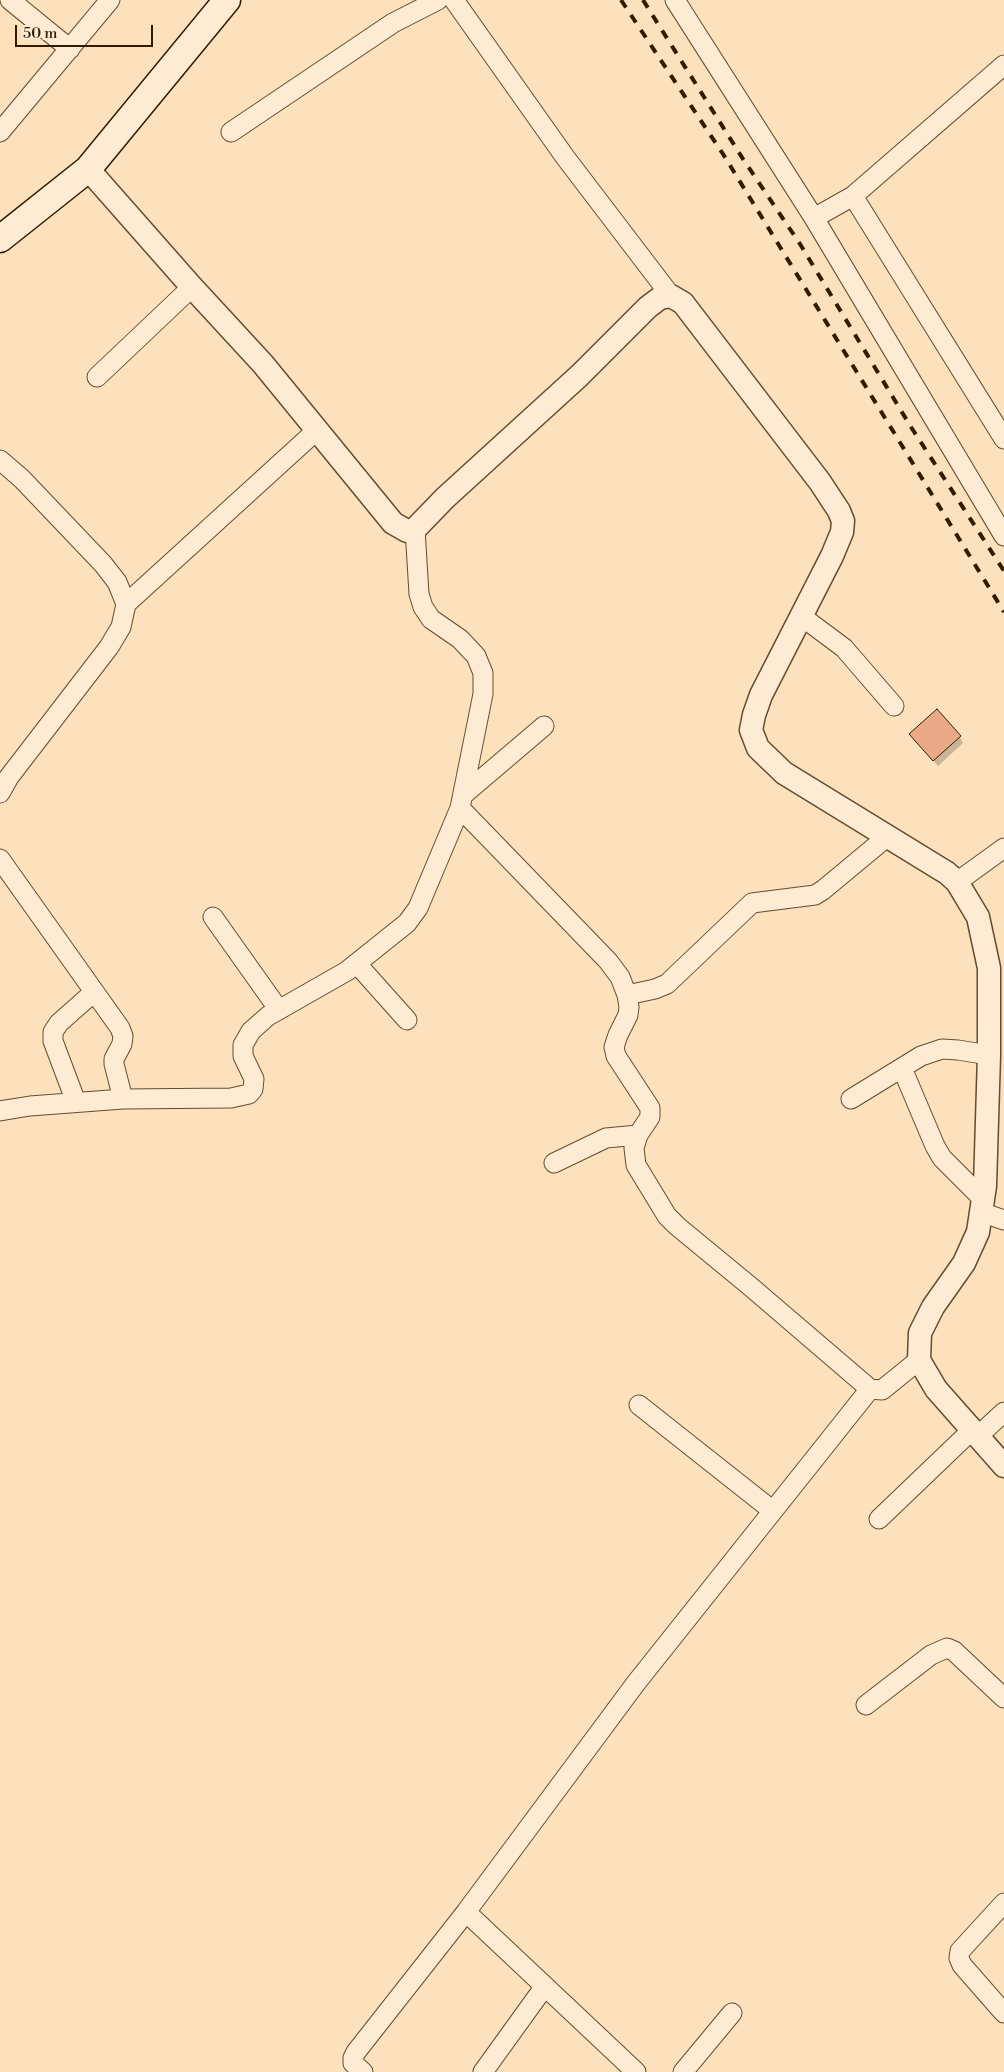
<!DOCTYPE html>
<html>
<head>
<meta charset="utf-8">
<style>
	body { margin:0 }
	#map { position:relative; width:1004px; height:2072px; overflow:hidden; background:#fce1bc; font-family:"Libre Bodoni",serif }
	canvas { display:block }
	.scale { position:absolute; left:15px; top:25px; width:138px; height:22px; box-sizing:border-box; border:2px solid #301b00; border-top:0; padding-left:6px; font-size:15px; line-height:18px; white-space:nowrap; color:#301b00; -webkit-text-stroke:4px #fdecd3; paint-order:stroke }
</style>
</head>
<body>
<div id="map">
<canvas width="1004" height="2072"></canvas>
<div class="scale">50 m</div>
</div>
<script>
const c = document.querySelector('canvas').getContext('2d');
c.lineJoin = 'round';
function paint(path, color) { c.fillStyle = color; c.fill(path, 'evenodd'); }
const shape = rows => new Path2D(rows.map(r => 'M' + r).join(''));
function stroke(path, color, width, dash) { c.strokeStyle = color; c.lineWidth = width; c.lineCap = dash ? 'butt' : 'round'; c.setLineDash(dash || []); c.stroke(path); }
const shadow = shape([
	[911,734,960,737,963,743,938,766]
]);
const building = shape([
	[937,709,961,736,933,761,909,734,937,709]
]);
const minor = shape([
	[10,0,70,49],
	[454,0,565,157,671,296],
	[675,0,814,218,1004,536],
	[0,132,110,0],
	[231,132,393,23,438,0],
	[853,196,1004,439],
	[814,218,853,196,1004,65],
	[97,377,192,287],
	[0,460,22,479,103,564,117,582,126,604,121,627,109,647,9,777,0,793],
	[126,604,317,430],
	[801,616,844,648,894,706],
	[463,795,544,726],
	[460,808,608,961,620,977,627,995,629,1007,628,1015,618,1035,614,1047,616,1056,650,1108,650,1117,638,1135,634,1148,636,1165,667,1216,677,1226,751,1287,870,1389,882,1390,919,1360],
	[0,859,120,1028,123,1036,122,1044,114,1059,114,1064,123,1099],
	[957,882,1004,848],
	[213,917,279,1010],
	[357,964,407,1020],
	[627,995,655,989,667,984,752,903,815,895,823,890,888,836],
	[902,1068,935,1146,942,1158,983,1199],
	[851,1099,921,1056,942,1049,958,1050,989,1055],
	[76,1102,53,1041,53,1032,59,1023,94,992],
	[0,1111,30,1106,123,1099,231,1098,249,1094,253,1089,254,1079,243,1056,243,1045,251,1031,268,1016,347,971,407,923,418,908,460,808,483,694,483,673,476,656,460,639,431,619,423,607,419,594,415,529],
	[554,1163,606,1138,638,1135],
	[981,1212,1004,1220],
	[639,1405,773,1511],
	[978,1436,1004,1412],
	[879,1519,972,1430],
	[866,1705,931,1655,947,1648,954,1651,1004,1698],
	[1004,1903,960,1951,959,1958,962,1965,1004,2013],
	[466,1912,636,2072],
	[363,2072,353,2063,353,2058,356,2052,466,1912,636,1683,870,1389],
	[483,2072,545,1986],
	[683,2072,732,2013]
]);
const tertiary = shape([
	[88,169,192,287,263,364,393,523,407,531,415,529,445,498,580,375,648,307,660,298,671,296,683,303,820,482,839,511,843,521,842,532,832,556,761,695,754,715,751,730,758,748,784,773,947,873,957,882,978,917,989,968,989,1055,985,1186,978,1232,964,1263,933,1307,920,1333,919,1360,936,1389,1004,1466]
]);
const secondary = shape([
	[0,239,88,169,227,0]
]);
const rail = shape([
	[621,0,723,154,1004,612],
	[643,0,743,159,800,244,911,427,1004,571]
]);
paint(shadow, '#0003');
paint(building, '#eaaa87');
stroke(building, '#301b00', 1);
stroke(minor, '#634c2f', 21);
stroke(tertiary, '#634c2f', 25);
stroke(secondary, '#301b00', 29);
stroke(minor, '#fdecd3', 19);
stroke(tertiary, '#fdecd3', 22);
stroke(secondary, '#fdecd3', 26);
stroke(rail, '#301b00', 4, [9, 9]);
</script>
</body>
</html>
